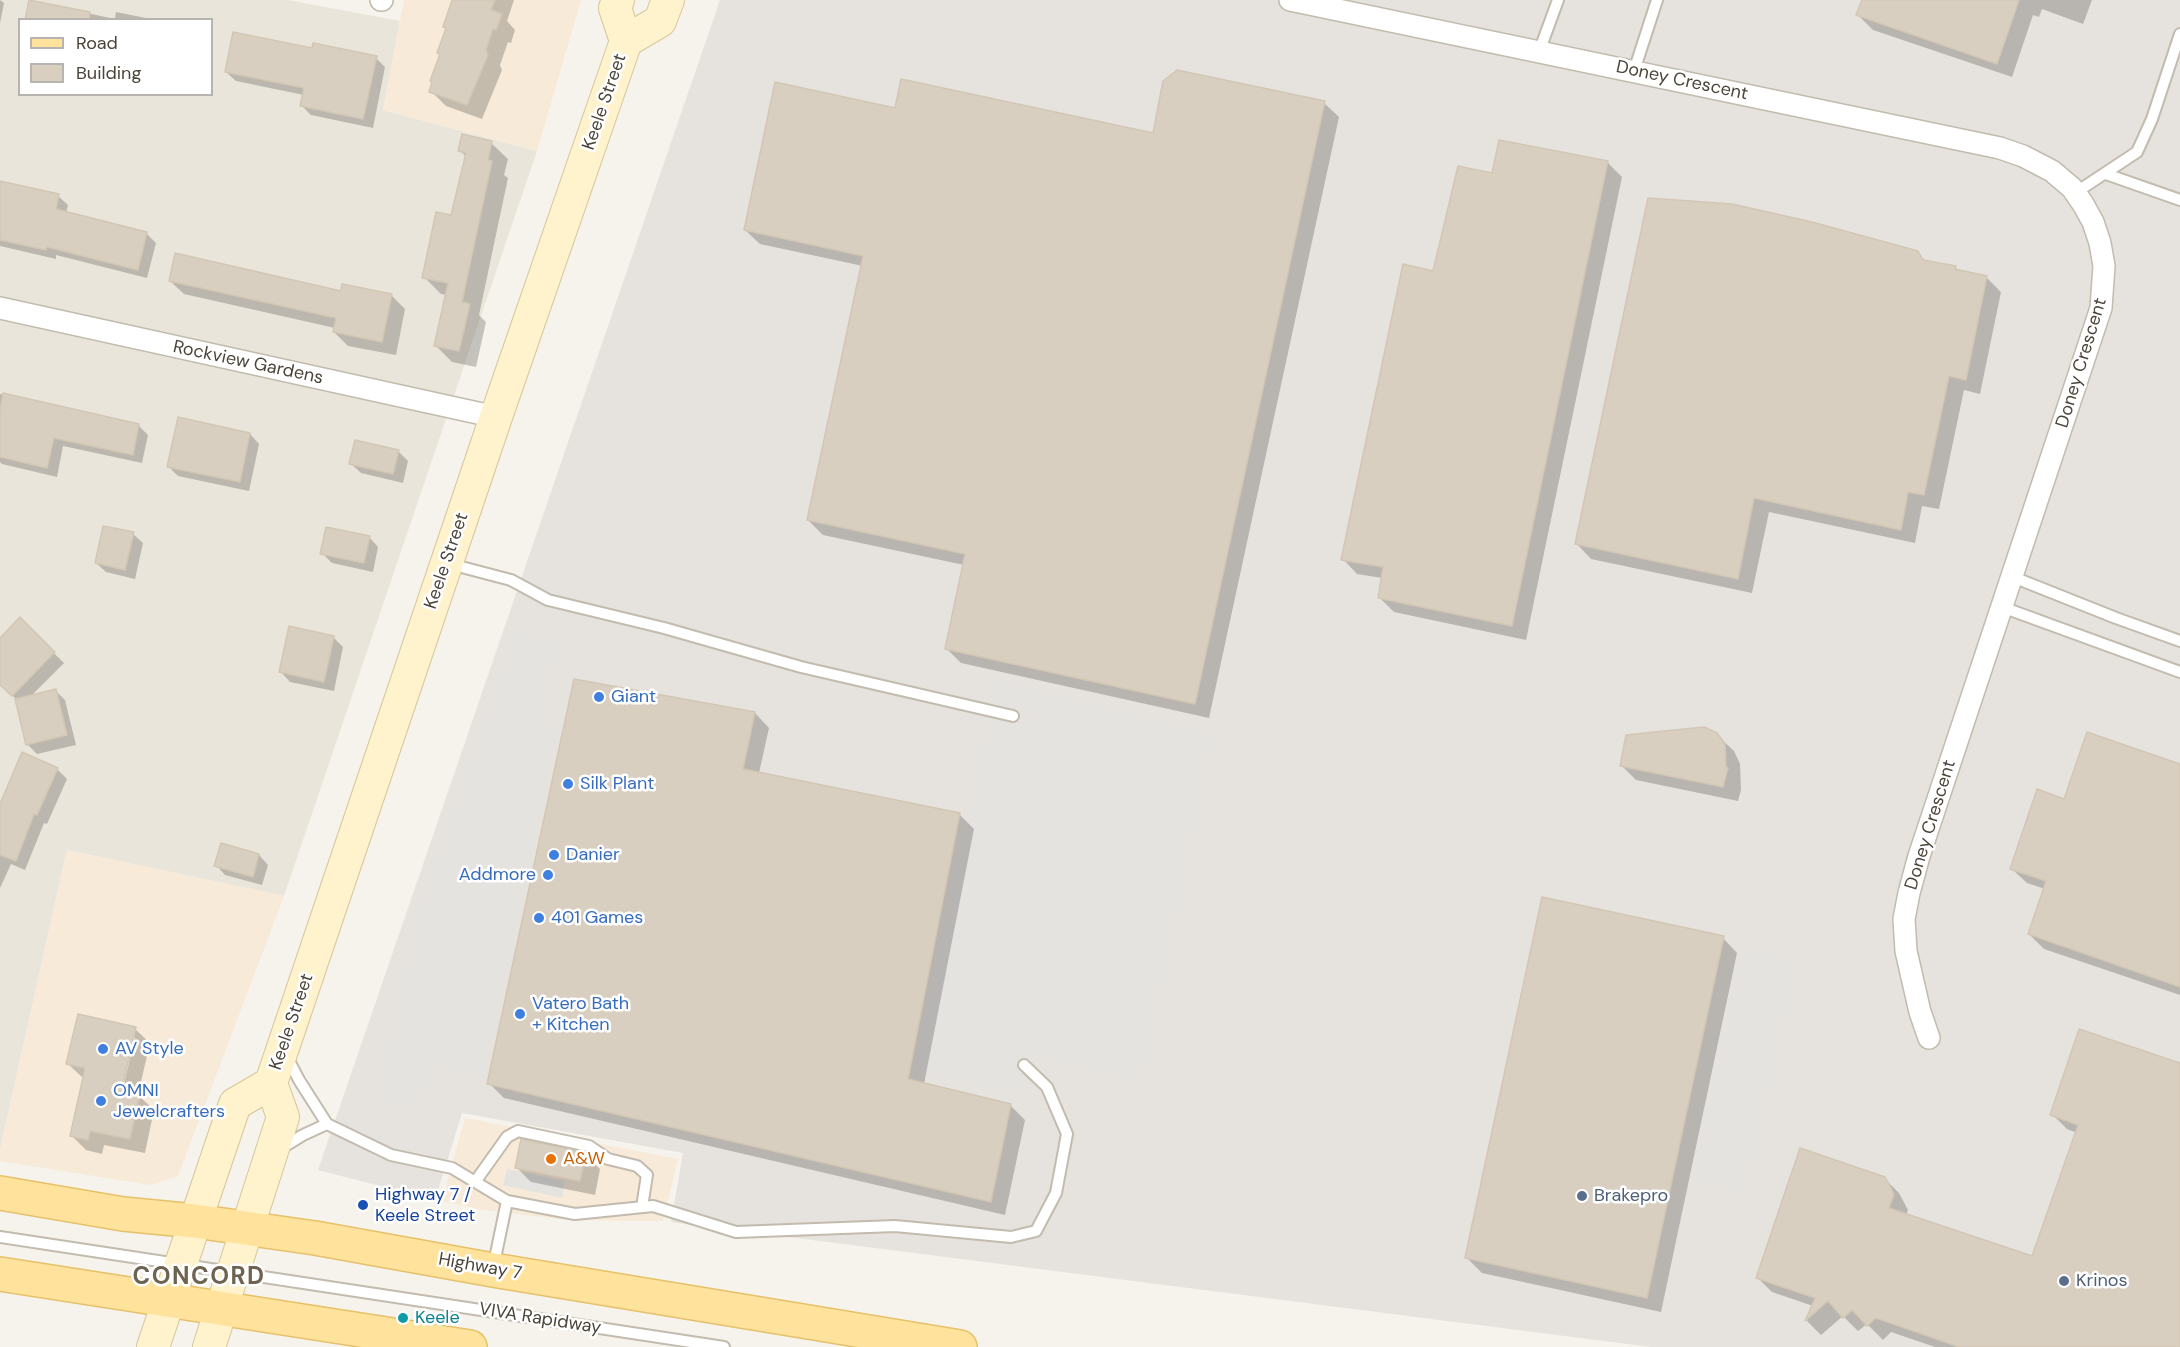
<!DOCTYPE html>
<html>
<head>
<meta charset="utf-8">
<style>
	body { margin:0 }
	#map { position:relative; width:2180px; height:1347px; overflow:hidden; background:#f6f3ec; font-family:"DM Sans",sans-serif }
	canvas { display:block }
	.legend { position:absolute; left:18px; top:18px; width:195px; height:78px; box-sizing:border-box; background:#fff; border:2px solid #b7b4b0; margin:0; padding:8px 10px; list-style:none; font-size:18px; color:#4b4439 }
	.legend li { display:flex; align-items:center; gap:12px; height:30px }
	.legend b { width:30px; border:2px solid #b7b4b0 }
</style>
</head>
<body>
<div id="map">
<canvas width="2180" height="1347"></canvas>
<ul class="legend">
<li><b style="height:8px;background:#ffe39c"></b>Road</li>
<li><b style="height:16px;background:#d8cfc1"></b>Building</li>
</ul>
</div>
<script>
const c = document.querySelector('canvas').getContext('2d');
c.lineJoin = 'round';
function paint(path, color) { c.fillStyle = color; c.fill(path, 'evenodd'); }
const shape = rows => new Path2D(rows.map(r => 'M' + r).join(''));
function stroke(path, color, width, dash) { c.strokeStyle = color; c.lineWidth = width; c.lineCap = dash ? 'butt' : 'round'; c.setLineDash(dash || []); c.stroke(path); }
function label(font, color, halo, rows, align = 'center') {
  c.font = font + ' "DM Sans",sans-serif'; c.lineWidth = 5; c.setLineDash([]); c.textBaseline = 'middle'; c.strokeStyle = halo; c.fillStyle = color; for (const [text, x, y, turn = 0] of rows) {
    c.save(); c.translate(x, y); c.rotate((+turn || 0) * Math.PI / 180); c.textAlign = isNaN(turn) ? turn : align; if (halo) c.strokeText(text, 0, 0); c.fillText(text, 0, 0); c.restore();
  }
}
const residential = shape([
	[0,0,288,0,400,21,383,110,537,151,284,896,67,850,0,1150],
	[20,20,212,20,212,94,20,94]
]);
const commercial = shape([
	[404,0,581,0,537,151,383,110],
	[67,850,284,896,178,1176,150,1185,0,1161,0,1150],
	[465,1118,678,1159,663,1221,567,1220,482,1210,442,1201]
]);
const industrial = shape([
	[720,0,2180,0,2180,1347,1651,1347,671,1222,683,1153,462,1113,435,1200,318,1170]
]);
const parking = shape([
	[517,629,557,644,539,723,555,727,480,1078,432,1064,418,1110,379,1102,417,918],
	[997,679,1211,734,1141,1081,1022,1054,1016,1093,914,1072],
	[1739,947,1796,961,1744,1192,1687,1180],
	[507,1169,565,1181,562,1198,503,1185]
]);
const shadow = shape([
	[0,0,4,3,0,23],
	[454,0,514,0,507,21,515,30,511,43,508,42,500,65,502,70,482,119,446,106,431,91],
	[1863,0,2092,0,2083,24,2042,9,2039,17,2033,15,2012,77,1873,30,1858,15],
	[30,1,115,19,116,12,156,20,27,20],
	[313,50,376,58,385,67,373,128,311,115,301,105,304,95,236,81,226,72],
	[1324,103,1339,117,1209,718,961,663,946,648,964,565,823,535,808,520,863,266,760,244,745,230,896,110,1154,134],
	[491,143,508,159,504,175,508,178,479,315,486,322,476,367,452,362,435,345,447,295,441,294,424,277,452,216,466,157,460,150],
	[1607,162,1622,177,1526,640,1394,612,1379,597,1382,578,1357,574,1343,559,1434,273,1493,175],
	[0,183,58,196,68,205,66,213,147,234,156,243,147,278,56,255,56,259,0,246],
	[1917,253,1927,262,1955,267,1960,272,1986,277,2001,292,1980,394,1964,390,1939,509,1922,506,1915,543,1769,512,1752,593,1591,559,1577,544],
	[170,281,391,295,405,309,396,355,348,346,334,332,335,328,184,294],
	[0,394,139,426,148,435,142,463,63,446,57,477,2,464,0,462],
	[250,434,259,444,249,491,178,476,169,467],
	[398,451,408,461,403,483,361,473,351,464],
	[133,534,143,543,135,579,106,572,96,563],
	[369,537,378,547,373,572,332,563,322,553],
	[20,620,64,663,30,697,56,691,65,700,76,745,37,754,27,744,17,700,0,683,0,640],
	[333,637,343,647,334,691,290,682,281,672],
	[755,713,769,728,759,773,959,814,974,829,924,1084,1010,1105,1025,1120,1005,1215,504,1098,489,1083],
	[1718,736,1734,751,1740,764,1741,790,1738,801,1636,780,1621,765],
	[2180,766,2180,995,2044,949,2029,934,2045,889,2027,883,2012,869,2065,801],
	[57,769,67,779,47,824,44,823,25,870,11,864,0,888,0,808],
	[259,855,268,865,262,885,225,875,216,865],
	[1723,938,1737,953,1661,1312,1482,1273,1467,1258],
	[135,1029,150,1043,138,1095,154,1110,145,1153,104,1145,102,1154,86,1150,71,1135,84,1079,68,1064],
	[132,1037,135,1037,121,1097,118,1096],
	[2180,1065,2180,1347,1935,1347,1891,1332,1883,1340,1867,1324,1858,1331,1843,1316,1821,1335,1807,1321,1813,1306,1772,1292,1758,1278,1884,1178,1899,1193,1908,1210,1906,1215,2033,1258,2077,1133,2067,1129,2052,1114],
	[585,1155,600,1169,595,1195,531,1182,516,1167]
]);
const building = shape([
	[29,0,90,12,89,20,25,20,29,0],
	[452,0,495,0,491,10,502,14,496,30,493,29,486,50,488,55,467,105,429,92,432,82,430,81,440,54,437,53,446,28,443,27,452,0],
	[1862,0,2019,0,1997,64,1856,15,1862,0],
	[233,32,312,48,313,43,377,56,363,119,300,106,304,88,225,72,233,32],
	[1177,70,1325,101,1195,704,945,649,965,554,807,520,863,256,744,230,775,82,895,108,901,79,1153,133,1163,81,1177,70],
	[462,134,492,141,488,160,492,161,462,302,470,304,459,351,434,346,448,283,422,278,436,212,451,215,466,153,458,151,462,134],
	[1499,140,1608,161,1512,626,1378,598,1383,567,1341,560,1403,264,1433,271,1458,166,1492,173,1499,140],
	[0,181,59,194,56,209,147,232,138,270,47,247,46,250,0,240,0,181],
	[1648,198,1732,204,1812,222,1918,251,1923,260,1956,266,1955,269,1987,276,1966,380,1949,376,1924,495,1908,492,1901,530,1754,498,1738,579,1575,544,1648,198],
	[175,253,341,291,342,284,392,294,382,342,333,332,336,318,169,281,175,253],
	[3,393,139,424,133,455,54,438,47,468,0,457,0,410,3,393],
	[178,417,250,433,240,482,167,467,178,417],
	[355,440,399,450,393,474,349,464,355,440],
	[103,526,134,532,125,570,95,563,103,526],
	[326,527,370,536,364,563,320,554,326,527],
	[20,617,55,652,12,696,0,685,0,638,20,617],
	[289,626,334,636,324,682,279,672,289,626],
	[574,679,755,712,743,769,960,813,908,1079,1011,1104,991,1202,487,1084,574,679],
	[56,689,67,735,26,745,15,699,56,689],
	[1704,727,1717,733,1725,744,1726,767,1728,768,1723,787,1620,766,1626,735,1704,727],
	[2087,732,2180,764,2180,987,2028,934,2046,881,2010,869,2037,789,2064,799,2087,732],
	[22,752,58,768,37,815,34,814,16,861,0,855,0,804,22,752],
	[221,843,259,854,253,877,214,866,221,843],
	[1542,897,1724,936,1647,1298,1465,1258,1542,897],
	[78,1014,136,1027,122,1089,140,1094,130,1139,90,1131,88,1140,70,1136,85,1068,66,1064,78,1014],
	[2079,1029,2180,1063,2180,1347,1959,1347,1876,1318,1867,1326,1852,1310,1843,1318,1828,1301,1805,1321,1815,1298,1756,1278,1800,1148,1885,1177,1894,1194,1889,1208,2032,1256,2078,1125,2050,1115,2079,1029],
	[521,1139,586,1153,580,1181,515,1168,521,1139]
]);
const service = shape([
	[1539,52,1558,0],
	[1634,71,1657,0],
	[2106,174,2180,200],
	[2075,193,2137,152,2152,119,2180,34],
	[450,564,511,580,548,600,664,628,801,667,1013,716],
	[2013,577,2116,618,2180,641],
	[2002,607,2180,672],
	[287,1057,299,1080,327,1124,391,1155,452,1168,507,1201,493,1268],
	[280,1149,303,1135,327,1124],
	[475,1182,507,1137,518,1131,589,1146,608,1159,637,1166,647,1175,642,1207],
	[507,1201,575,1214,653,1206,736,1232,895,1226,1011,1237,1036,1231,1056,1193,1067,1134,1047,1087,1024,1065],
	[0,1237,724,1347]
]);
const minor = shape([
	[381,0,382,0],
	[1290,0,2000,148,2023,156,2052,171,2072,188,2083,204,2093,222,2100,243,2104,266,2101,308,1919,856,1909,893,1904,919,1906,951,1920,1012,1929,1038],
	[0,308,496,417]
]);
const secondary = shape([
	[626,41,660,21,668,0],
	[153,1347,235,1104,271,1083],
	[209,1347,283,1117,271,1083,496,417,626,41,615,8,618,0]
]);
const primary = shape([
	[0,1193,123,1214,195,1221,315,1238,493,1270,960,1347],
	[0,1274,470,1347]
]);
const markers = [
	[599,697,6,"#3f7fe0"],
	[568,784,6,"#3f7fe0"],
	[554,855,6,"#3f7fe0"],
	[548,875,6,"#3f7fe0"],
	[539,918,6,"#3f7fe0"],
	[520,1014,6,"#3f7fe0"],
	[103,1049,6,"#3f7fe0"],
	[101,1101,6,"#3f7fe0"],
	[551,1159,6,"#e8710a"],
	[1582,1196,6,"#5c6f8a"],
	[363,1205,6,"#1a4fb4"],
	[2064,1281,6,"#5c6f8a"],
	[403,1318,6,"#0f9aa8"]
];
const streetNames = [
	["Doney Crescent",1682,81,12],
	["Keele Street",605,102,-71],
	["Rockview Gardens",248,363,12],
	["Doney Crescent",2082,363,-73],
	["Keele Street",447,561,-71],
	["Doney Crescent",1931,825,-73],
	["Keele Street",292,1022,-71],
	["Highway 7",480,1267,10],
	["VIVA Rapidway",540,1319,9]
];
const shopNames = [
	["Giant",611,697],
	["Silk Plant",580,784],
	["Danier",566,855],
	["Addmore",536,875,"right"],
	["401 Games",551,918],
	["Vatero Bath",532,1004],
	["+ Kitchen",532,1025],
	["AV Style",115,1049],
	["OMNI",113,1091],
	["Jewelcrafters",113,1112]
];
const foodNames = [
	["A&W",563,1159]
];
const transitNames = [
	["Highway 7 /",375,1195],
	["Keele Street",375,1216]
];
const serviceNames = [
	["Brakepro",1594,1196],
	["Krinos",2076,1281]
];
const cultureNames = [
	["Keele",415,1318]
];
const districtNames = [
	["CONCORD",199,1278]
];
paint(residential, '#eae5da');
paint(commercial, '#f7ead8');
paint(industrial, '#e6e2dd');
paint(parking, '#e5e3e0');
paint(shadow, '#0003');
paint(building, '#d8cfc1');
stroke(building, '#d3c7b4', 1.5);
stroke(service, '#c2bbae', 14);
stroke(minor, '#c2bbae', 24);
stroke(secondary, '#d6c79b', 34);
stroke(primary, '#e6c16a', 36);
stroke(service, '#fff', 10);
stroke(minor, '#fff', 21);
stroke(secondary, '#fff3cd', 32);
stroke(primary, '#ffe39c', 33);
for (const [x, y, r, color] of markers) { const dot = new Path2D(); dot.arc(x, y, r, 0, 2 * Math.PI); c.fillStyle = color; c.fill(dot); stroke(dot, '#fff', 2); }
label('18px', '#4b4439', '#fff', streetNames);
label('18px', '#366cbe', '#fff', shopNames, 'left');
label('18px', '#c56008', '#fff', foodNames, 'left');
label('18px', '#164399', '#fff', transitNames, 'left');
label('18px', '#4e5e75', '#fff', serviceNames, 'left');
label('18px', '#0d838f', '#fff', cultureNames, 'left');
c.letterSpacing = '1.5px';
label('bold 24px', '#6e6250', '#fff', districtNames);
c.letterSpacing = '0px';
</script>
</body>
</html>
